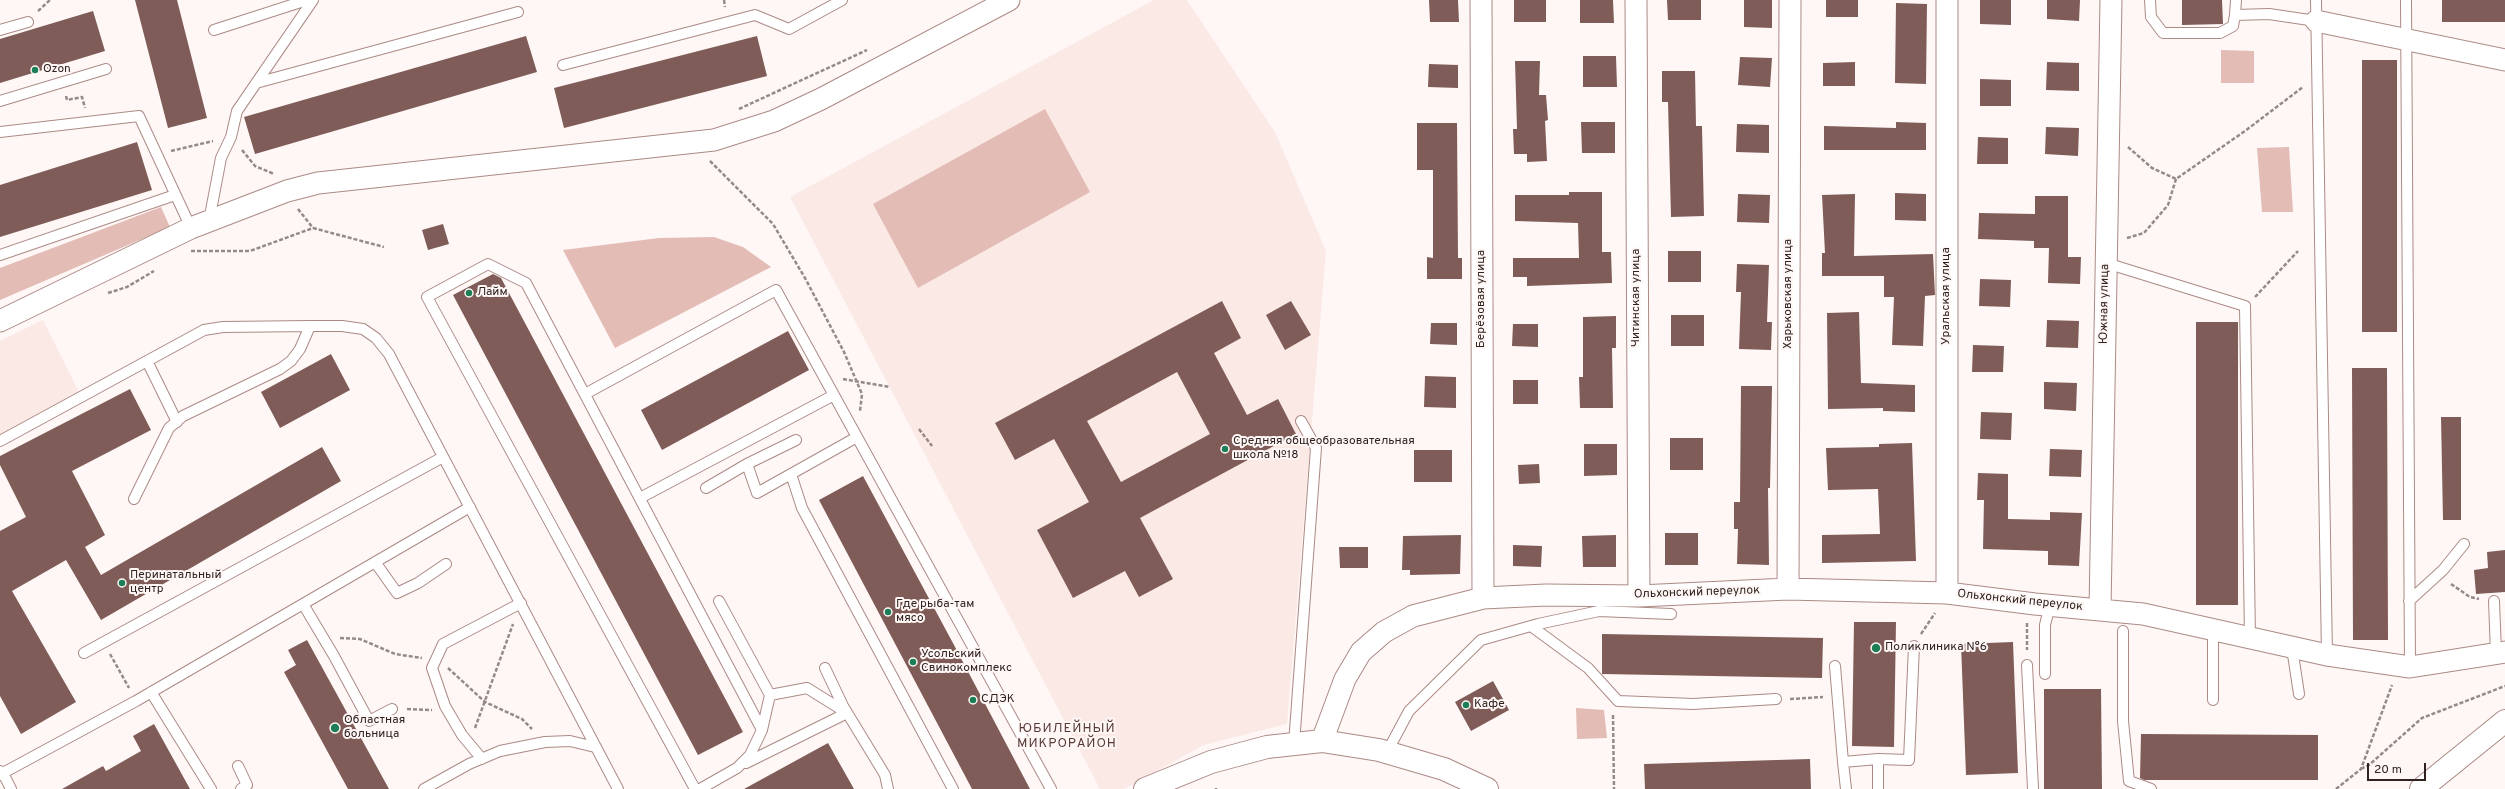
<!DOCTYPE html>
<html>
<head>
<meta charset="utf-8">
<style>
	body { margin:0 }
	#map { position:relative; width:2505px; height:789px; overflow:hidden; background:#fff7f6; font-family:Overpass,sans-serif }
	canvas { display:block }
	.scale { position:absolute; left:2367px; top:763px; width:59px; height:18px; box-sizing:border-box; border:2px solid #2f221f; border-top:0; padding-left:5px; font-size:12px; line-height:14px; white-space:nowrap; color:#2f221f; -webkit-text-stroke:3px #fff7f6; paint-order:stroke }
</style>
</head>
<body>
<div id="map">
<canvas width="2505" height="789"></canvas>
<div class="scale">20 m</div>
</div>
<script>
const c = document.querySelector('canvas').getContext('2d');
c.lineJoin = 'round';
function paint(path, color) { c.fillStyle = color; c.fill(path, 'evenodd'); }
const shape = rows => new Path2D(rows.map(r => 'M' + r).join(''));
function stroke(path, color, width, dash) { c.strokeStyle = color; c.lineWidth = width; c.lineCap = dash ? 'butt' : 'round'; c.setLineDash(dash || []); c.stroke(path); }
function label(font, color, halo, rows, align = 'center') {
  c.font = font + ' Overpass,sans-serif'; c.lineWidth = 4; c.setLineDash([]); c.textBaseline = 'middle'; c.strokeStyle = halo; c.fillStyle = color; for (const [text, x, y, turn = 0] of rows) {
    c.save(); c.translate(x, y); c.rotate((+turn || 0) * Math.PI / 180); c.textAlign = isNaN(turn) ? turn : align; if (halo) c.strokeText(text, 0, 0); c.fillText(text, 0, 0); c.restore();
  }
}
const built = shape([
	[1154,0,1187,0,1275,132,1326,251,1287,724,1204,745,1124,789,1100,789,790,197],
	[43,320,80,394,0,434,0,341]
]);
const green = shape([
	[2221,50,2254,51,2254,83,2221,83],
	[1045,109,1090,192,918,288,873,204],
	[2289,147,2293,212,2262,212,2257,148],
	[161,207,170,227,0,300,0,268],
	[714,237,743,247,771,267,615,348,563,250,659,238],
	[1576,708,1604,710,1607,738,1577,739]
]);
const building = shape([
	[135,0,177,0,207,118,168,128],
	[1429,0,1458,0,1459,22,1430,22],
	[1514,0,1546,0,1546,22,1514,22],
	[1580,0,1613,0,1614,23,1580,23],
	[1667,0,1701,0,1701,20,1668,20],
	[1744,0,1772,0,1772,28,1744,27],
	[1826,0,1858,0,1858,17,1826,17],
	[1980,0,2011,0,2011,25,1980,24],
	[2047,0,2080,0,2079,21,2047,19],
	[2182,0,2222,0,2223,24,2182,25],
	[2442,0,2505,0,2505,22,2442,22],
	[1896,3,1927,4,1926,84,1895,83],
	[93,11,105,51,0,83,0,39],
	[526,36,537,72,255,154,244,117],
	[757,36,767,76,564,128,554,88],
	[1583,56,1616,56,1617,87,1583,87],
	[1740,57,1772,58,1770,87,1738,85],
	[2362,60,2397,60,2397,332,2362,332],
	[1515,61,1540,61,1539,95,1546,95,1548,120,1545,121,1547,161,1527,162,1527,154,1514,154,1513,129,1517,129],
	[1855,62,1855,86,1823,86,1823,63],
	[2047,62,2079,63,2079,91,2046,90],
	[1429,64,1458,65,1458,88,1428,87],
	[1662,71,1695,71,1696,126,1702,126,1704,216,1671,217,1668,102,1662,102],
	[1980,79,2011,80,2011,106,1980,106],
	[1581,122,1615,122,1615,153,1582,153],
	[1896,122,1926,123,1926,150,1824,150,1824,126,1896,128],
	[1417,123,1457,123,1458,258,1462,258,1462,279,1427,279,1427,257,1433,258,1433,170,1417,170],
	[1737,124,1769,125,1769,153,1736,152],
	[2046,127,2079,128,2078,156,2045,154],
	[1978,137,2008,138,2008,164,1977,164],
	[137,142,152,190,0,237,0,185],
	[1569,192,1602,192,1602,252,1611,252,1612,283,1527,286,1527,277,1513,277,1513,258,1579,258,1578,223,1515,221,1515,195,1569,195],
	[1895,193,1926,194,1926,221,1895,220],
	[1738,194,1770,195,1769,223,1737,222],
	[1855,194,1854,256,1933,254,1935,295,1925,296,1923,346,1892,345,1894,297,1884,297,1884,276,1822,276,1822,253,1825,253,1822,195],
	[2035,196,2068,196,2068,257,2081,257,2080,284,2048,283,2049,248,2034,248,2034,241,1978,239,1979,213,2035,214],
	[443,224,449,244,428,250,422,230],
	[1668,251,1701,251,1701,282,1668,282],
	[1737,264,1769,265,1767,322,1772,322,1771,350,1739,349,1741,292,1736,292],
	[493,274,501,278,743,732,698,755,453,295],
	[1980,279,2011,280,2010,307,1979,306],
	[1222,301,1241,338,1214,353,1247,415,1278,399,1296,434,1140,518,1173,579,1139,597,1125,571,1073,598,1037,530,1089,502,1054,439,1015,460,995,423],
	[1177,372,1210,434,1121,482,1087,421],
	[1291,301,1311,335,1285,350,1266,315],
	[1859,312,1861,383,1915,385,1915,412,1883,411,1883,408,1828,409,1827,313],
	[1671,315,1704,315,1704,346,1671,346],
	[1616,316,1616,348,1612,348,1613,408,1580,408,1579,377,1583,377,1583,317],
	[2047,320,2079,321,2078,348,2046,347],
	[2196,322,2238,322,2238,605,2196,605],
	[1431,323,1457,323,1457,345,1430,344],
	[1513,324,1538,324,1538,347,1512,346],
	[788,331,809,370,662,450,641,410],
	[1973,345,2004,346,2003,372,1972,372],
	[331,354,350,390,280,428,261,392],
	[2352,368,2387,368,2388,640,2353,640],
	[1425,376,1456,377,1456,408,1424,407],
	[1513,380,1538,380,1538,404,1513,404],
	[2044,382,2077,383,2076,411,2044,409],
	[1741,386,1772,386,1770,488,1768,488,1769,565,1737,564,1738,529,1734,529,1734,502,1740,502],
	[130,389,151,430,72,471,105,535,85,547,101,575,322,447,341,481,101,620,66,560,12,591,76,702,21,734,0,696,0,531,26,517,0,465,0,456],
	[1981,412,2012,413,2011,440,1980,439],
	[2441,417,2461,417,2461,520,2443,520],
	[1670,438,1703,438,1703,470,1670,470],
	[1912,443,1916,561,1822,563,1822,535,1880,534,1878,489,1828,490,1826,448,1879,447,1879,444],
	[1584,444,1617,444,1617,475,1584,476],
	[2050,449,2082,450,2081,477,2049,476],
	[1414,450,1452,450,1452,482,1414,482],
	[1539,464,1540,483,1519,484,1518,465],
	[1978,473,2008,474,2008,519,2050,520,2050,512,2082,513,2079,566,2048,565,2048,551,1983,549,1984,500,1977,500],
	[863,476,954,645,1030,789,972,789,819,500],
	[1665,533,1698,533,1698,565,1665,565],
	[1461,535,1460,574,1410,575,1410,570,1402,570,1403,536],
	[1616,535,1616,567,1583,567,1582,536],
	[1513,545,1542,546,1541,567,1513,566],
	[1339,547,1368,547,1368,568,1340,568],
	[2505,550,2505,592,2476,594,2474,570,2488,568,2487,552],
	[1854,622,1896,622,1894,747,1852,746],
	[1602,634,1823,638,1822,678,1602,674],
	[307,640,389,789,348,789,284,672,296,665,288,650],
	[2013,642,2018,773,1966,775,1961,644],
	[1493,681,1509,710,1471,731,1455,702],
	[2044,689,2101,689,2102,789,2044,789],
	[154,724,190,789,62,789,103,766,106,771,141,751,133,736],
	[2141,734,2318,735,2318,780,2144,780,2140,778],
	[828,743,854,789,744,789],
	[1810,759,1811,789,1645,789,1644,764]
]);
const path = shape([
	[724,0,725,7],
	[38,11,50,0],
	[66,96,67,100,82,97,85,108],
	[739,109,867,50],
	[2128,147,2152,168,2176,179,2245,131,2303,87],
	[242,150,255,166,274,174],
	[171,151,213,141],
	[710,161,773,224,805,278,844,352,862,394,860,411],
	[298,209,313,228],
	[2127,238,2144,233,2168,205,2176,179],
	[191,251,250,251,313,228,384,247],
	[108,293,127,287,154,271],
	[2255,297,2298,251],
	[843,379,890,387],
	[919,429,932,446],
	[2451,584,2470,597,2479,599],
	[2027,623,2027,650],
	[1921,634,1935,613],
	[340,638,360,639,395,654,422,658],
	[110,654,129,688],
	[448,668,485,702,522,719,532,729],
	[1790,699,1823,697],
	[407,709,432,710],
	[1613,715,1614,789],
	[475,728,513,624],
	[2361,769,2369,765,2422,718,2505,686],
	[1216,788,1216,789],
	[2336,789,2361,769,2392,685]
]);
const service = shape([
	[2150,0,2151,17,2163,33,2220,33,2233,26,2235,15,2269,14,2316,21],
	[2316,0,2327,655],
	[2406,0,2410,667],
	[2235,15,2236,0],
	[0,30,28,22],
	[214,30,307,0],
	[563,65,755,15,789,29,842,0],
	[256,83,518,12],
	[0,101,106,69],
	[0,132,139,116,191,228],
	[209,221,221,158,231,137,237,111,313,0],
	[0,255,175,195],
	[2106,263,2245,306,2250,639],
	[147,361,177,422],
	[585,394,776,290,1051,789],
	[857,437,791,474,802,508,953,789],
	[0,441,204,330,223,327,310,326,342,326,363,329,376,338,389,354,618,789],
	[791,474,757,493,747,464,796,440],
	[706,488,747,464],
	[640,498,834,395],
	[134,499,169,428,183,416,280,369,291,361,300,349,310,326],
	[375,562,397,593,418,583,446,564],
	[719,601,770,695,807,688,847,713],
	[2409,601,2443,570,2464,544],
	[2494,601,2496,653],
	[303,604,334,656,369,721,392,709],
	[1531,626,1588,668,1618,701,1693,704,1776,699],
	[2123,631,2123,721,2129,781,2151,789],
	[2292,648,2299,694],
	[84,653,443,457],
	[2027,665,2033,789],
	[1835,666,1843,762,1878,759],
	[825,668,843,706,885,775,888,789],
	[2045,674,2045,625,2050,605],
	[151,692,211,789],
	[2213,700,2213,630],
	[762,730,770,695],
	[1294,744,1316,448,1301,421],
	[1387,752,1409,711,1481,640,1538,624,1599,611,1671,614],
	[482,759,462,735,445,706,432,668,443,644,521,603],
	[1843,762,1846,789],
	[746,763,847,713],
	[238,766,247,785,241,789],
	[0,771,3,773,136,701,470,507],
	[0,775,3,773,11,789],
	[424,789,469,764,500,751,545,742,570,741,595,747],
	[695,789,427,297,488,264,526,283,762,730,750,755,737,768,700,789],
	[1878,789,1878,759,1909,760,1914,646]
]);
const minor = shape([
	[1481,0,1483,598],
	[1636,0,1639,596],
	[2316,21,2505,60],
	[0,321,191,228,287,191,318,183,714,140,774,121,821,99,1009,0],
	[1788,589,1790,0],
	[1947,593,1947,0],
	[2100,609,2111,0],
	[1322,741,1345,679,1361,652,1384,632,1413,616,1483,598,1546,595,1639,596,1788,589,1947,593,2035,604,2143,614,2327,655,2410,667,2505,652]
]);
const tertiary = shape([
	[1145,789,1211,762,1267,747,1322,741,1379,750,1444,769,1487,789],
	[2421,789,2505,721]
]);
const markers = [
	[35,70,4,"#1c7e57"],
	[469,293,4,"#1c7e57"],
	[1225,449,4,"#1c7e57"],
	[122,583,4,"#1c7e57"],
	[888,612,4,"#1c7e57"],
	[1876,648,5,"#1c7e57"],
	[913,662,4,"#1c7e57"],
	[973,700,4,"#1c7e57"],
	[1466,705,4,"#1c7e57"],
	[335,728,5,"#1c7e57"]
];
const poiNames = [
	["Ozon",43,70],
	["Лайм",477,293],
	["Средняя общеобразовательная",1233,442],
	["школа №18",1233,456],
	["Перинатальный",130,576],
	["центр",130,590],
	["Где рыба-там",896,605],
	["мясо",896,619],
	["Поликлиника N°6",1885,648],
	["Усольский",921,655],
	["Свинокомплекс",921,669],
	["СДЭК",981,700],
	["Кафе",1474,705],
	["Областная",344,721],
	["больница",344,735]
];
const streetNames = [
	["Харьковская улица",1789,294,-90],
	["Уральская улица",1947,296,-90],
	["Читинская улица",1637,298,-90],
	["Берёзовая улица",1482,299,-90],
	["Южная улица",2105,304,-89],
	["Ольхонский переулок",1697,593,-2],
	["Ольхонский переулок",2020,601,6]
];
const neighbourhoodNames = [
	["ЮБИЛЕЙНЫЙ",1067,729],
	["МИКРОРАЙОН",1067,744]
];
paint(built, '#fbe9e6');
paint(green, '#e3bcb6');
paint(building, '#7f5c57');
stroke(service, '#ab8a84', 12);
stroke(minor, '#ab8a84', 23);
stroke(tertiary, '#ab8a84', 24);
stroke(path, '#948a88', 2.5, [4, 2]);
stroke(service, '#fff', 10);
stroke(minor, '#fff', 21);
stroke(tertiary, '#fff', 22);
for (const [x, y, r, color] of markers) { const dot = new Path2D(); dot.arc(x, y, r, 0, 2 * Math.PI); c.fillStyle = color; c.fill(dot); stroke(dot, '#fff7f6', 1.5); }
label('12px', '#2f221f', '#fff7f6', poiNames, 'left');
label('12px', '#2f221f', '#fff7f6', streetNames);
c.letterSpacing = '1px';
label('13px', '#573a36', '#fff7f6', neighbourhoodNames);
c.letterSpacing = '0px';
</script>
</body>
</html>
